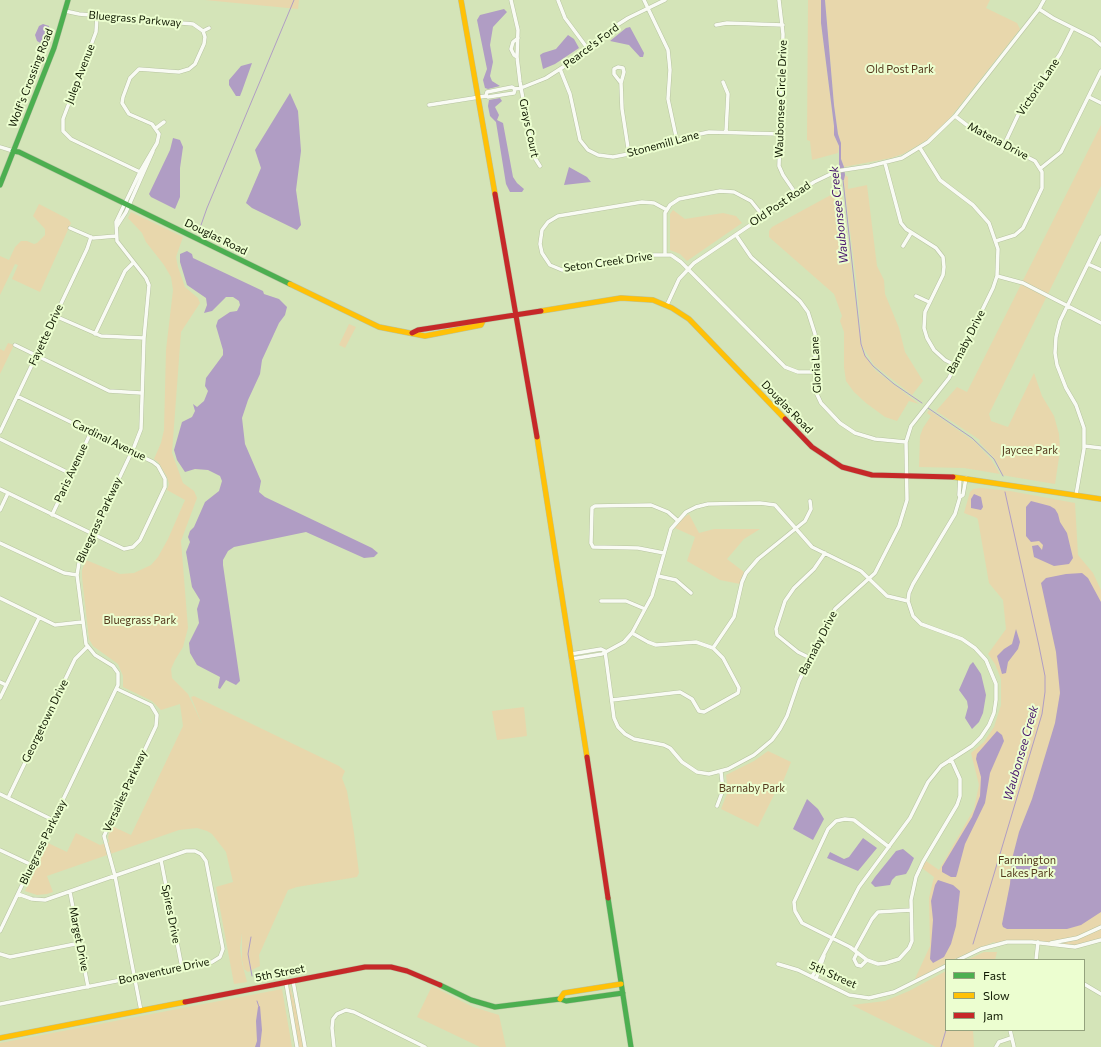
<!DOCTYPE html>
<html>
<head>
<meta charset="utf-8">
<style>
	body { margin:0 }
	#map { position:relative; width:1101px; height:1047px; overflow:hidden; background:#d4e4b8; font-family:Commissioner,sans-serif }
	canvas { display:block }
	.legend { position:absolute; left:945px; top:959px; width:140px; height:72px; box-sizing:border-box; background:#ecfed0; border:1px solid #94a27d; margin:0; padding:5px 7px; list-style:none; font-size:12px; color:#0f1800 }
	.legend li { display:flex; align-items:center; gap:8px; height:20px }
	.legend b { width:20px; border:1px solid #94a27d }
</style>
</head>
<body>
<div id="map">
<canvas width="1101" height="1047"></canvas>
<ul class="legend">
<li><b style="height:5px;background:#4caf50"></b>Fast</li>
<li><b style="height:5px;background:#ffc107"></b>Slow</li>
<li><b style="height:5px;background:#c62828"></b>Jam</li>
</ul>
</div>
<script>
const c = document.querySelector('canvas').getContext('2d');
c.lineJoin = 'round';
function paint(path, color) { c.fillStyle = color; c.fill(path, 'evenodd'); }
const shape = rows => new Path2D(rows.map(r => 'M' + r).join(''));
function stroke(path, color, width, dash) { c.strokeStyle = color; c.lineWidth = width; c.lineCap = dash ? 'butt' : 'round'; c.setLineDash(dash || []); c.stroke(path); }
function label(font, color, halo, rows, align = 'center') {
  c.font = font + ' Commissioner,sans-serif'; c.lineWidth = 4; c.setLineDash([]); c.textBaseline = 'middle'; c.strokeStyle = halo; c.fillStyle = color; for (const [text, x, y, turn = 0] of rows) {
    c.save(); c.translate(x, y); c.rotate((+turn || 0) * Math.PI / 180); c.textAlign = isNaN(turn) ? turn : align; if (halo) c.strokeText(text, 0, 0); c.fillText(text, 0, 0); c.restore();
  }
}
const green = shape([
	[205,0,299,0,298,9],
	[808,0,821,0,821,23,834,126,834,135,839,146,838,153,812,160,810,141,807,140],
	[825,0,990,0,986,8,1017,23,1020,29,950,118,927,140,903,154,891,158,844,167,841,159,841,143,838,134,834,105],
	[1101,125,1101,186,989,414,991,421,1008,427,1034,373,1042,396,1054,416,1059,434,1060,451,1055,484,1007,476,1003,475,995,459,979,442,980,440,936,411,957,387,967,392],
	[839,175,862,350,875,370,919,404,909,401,897,421,885,417,866,403,854,392,846,381,844,367,844,332,840,321,842,316,834,294,769,237,769,231,772,227,840,190,837,179],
	[845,175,848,177,848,189,867,185,877,266,884,280,885,294,899,328,905,352,923,381,912,395,874,365,862,346,857,287,844,182],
	[39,204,68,219,71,223,40,292,12,279,18,265,15,264,0,295,0,256,9,260,15,247,21,241,27,241,34,244,37,243,45,235,45,229,33,216],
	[673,210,685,219,723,213,736,216,742,223,687,261,680,254,670,250,670,214],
	[131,212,183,237,176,257,178,267,185,287,198,298,200,303,181,332,172,453,183,483,194,491,197,498,181,541,188,628,183,647,175,660,171,669,172,678,188,694,202,724,191,697,194,696,339,766,345,771,342,778,347,791,354,833,359,873,357,877,297,887,288,890,259,955,260,966,248,972,244,969,242,960,242,933,240,948,242,963,247,982,234,984,216,887,233,882,226,852,212,834,207,831,197,828,179,830,47,876,53,892,47,894,37,895,25,891,48,843,67,852,76,833,100,845,109,842,108,837,112,826,131,835,183,726,180,704,161,710,152,701,123,687,123,676,118,664,93,646,89,639,82,577,82,570,86,560,120,574,134,573,151,565,158,557,168,539,185,500,167,490,169,484,167,477,158,462,154,459,161,443,164,430,166,350,173,290,171,277,164,265,146,242,142,233,128,218],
	[349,324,356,327,345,348,339,345],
	[8,343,14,345,0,374,0,349,4,351],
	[929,410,975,442,991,459,1000,474,964,468,919,467,920,436,923,428,931,416,927,413],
	[981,488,1010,491,1075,503,1078,555,1093,573,1101,590,1101,940,1075,947,1032,942,996,944,994,942,952,960,946,960,946,963,913,983,930,946,929,898,934,877,922,868,926,861,939,870,974,809,979,785,971,753,984,742,994,727,1001,705,1001,679,995,664,988,654,1006,629,1003,600,989,583,978,520,977,518,964,513,970,492,973,489],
	[689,514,699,533,714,529,760,529,744,539,727,559,744,572,740,584,720,580,687,561,695,537,675,528,680,520],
	[524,707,527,736,497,740,492,711],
	[768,751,791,762,778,794,775,793,758,827,721,809,728,791,726,775,754,761],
	[984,952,997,952,995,960,967,960],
	[946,971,946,1030,973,1030,974,1047,936,1047,852,1005,885,1001,909,991],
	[432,986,473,1007,499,1015,506,1047,480,1047,417,1017],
	[290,987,301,1026,303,1047,299,1047,289,989],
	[282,989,292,1047,0,1047,0,1043]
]);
const water = shape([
	[821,0,825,0,834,105,838,134,841,143,841,159,844,167,845,175,844,180,842,180,839,175,839,146,834,135,834,126,821,23],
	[504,9,507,12,493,27,490,45,493,62,490,76,492,81,500,86,488,89,485,88,483,80,487,69,477,20,480,15],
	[43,24,49,26,50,32,48,40,42,44,37,41,35,35,39,26],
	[630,27,644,53,643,57,640,57,629,45,610,41,626,28],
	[568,35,574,39,579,48,555,64,543,69,540,55,543,53,556,49],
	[252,63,242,91,240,96,236,96,229,85,229,80,241,66],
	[290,93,298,111,301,151,296,190,301,225,297,230,252,208,246,203,261,168,255,150],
	[500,98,502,101,495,107,499,115,497,120,503,123,513,177,517,183,524,189,522,192,510,192,506,184,496,122,490,116,488,106,489,100],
	[173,138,180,140,183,147,180,168,180,197,175,209,151,197,149,194,170,150],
	[569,167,587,177,591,182,564,185],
	[187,251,192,254,193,258,263,291,264,294,279,299,287,307,285,315,279,323,262,360,260,374,248,400,242,418,245,444,261,481,259,492,265,497,372,548,378,553,374,557,364,558,306,532,234,547,228,551,223,560,223,565,240,681,236,685,226,680,220,689,218,688,220,677,197,665,190,653,189,643,199,623,197,609,200,600,192,587,186,552,190,542,188,537,190,531,194,527,205,502,219,491,222,481,220,476,208,470,195,469,185,472,177,460,174,450,182,422,192,417,195,411,193,404,197,407,204,401,208,391,205,386,206,378,223,355,223,350,216,326,218,320,230,312,237,311,240,305,239,301,233,297,226,297,212,311,204,313,207,305,206,298,187,285,180,262,180,254],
	[974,494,981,497,983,507,981,510,971,508,971,499],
	[1031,501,1050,506,1055,509,1058,514,1060,522,1067,533,1073,558,1069,564,1054,566,1034,557,1032,546,1038,545,1042,550,1043,545,1039,541,1031,542,1026,536,1026,507],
	[1082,573,1088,578,1101,602,1101,912,1081,925,1067,929,1007,929,1003,927,1002,924,1010,884,1012,859,1019,832,1032,799,1055,723,1060,693,1056,652,1041,583,1046,578,1066,574],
	[1016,629,1020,642,1018,649,1008,662,1006,673,1002,674,997,656,1004,649,1012,644],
	[973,662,981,674,986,695,983,713,979,722,972,729,965,718,968,707,967,701,959,690,970,665],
	[997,731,1002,735,1004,741,990,773,985,803,965,844,957,874,956,877,951,877,942,872,942,867,972,817,980,796,981,777,976,759,977,754],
	[807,799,818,809,824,819,813,840,793,829],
	[863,838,877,848,858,871,827,858,830,852,844,859,849,857],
	[903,849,914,858,909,869,906,874,896,876,892,880,890,885,875,887,871,883,875,877,896,851],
	[938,880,953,885,960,891,956,926,951,944,944,957,933,963,930,959,933,920,931,901,935,885],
	[260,1006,262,1030,260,1047,255,1047,257,1041,256,1021,258,1007]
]);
const stream = shape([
	[843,180,861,344,865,356,873,366,894,384,922,403],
	[200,228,207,208,294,0],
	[928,408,972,438,994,459,1003,476],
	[251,937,248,954,252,976],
	[973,944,1042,714,1045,692,1045,676,1039,646,1005,492],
	[257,1001,259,1007],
	[941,1047,946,1030]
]);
const street = shape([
	[511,0,518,30,517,57,520,82,533,155,540,166],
	[558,0,565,18,588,49],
	[644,0,668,50,670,70,668,99,677,141],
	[779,0,783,34,779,166,783,175,796,194],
	[1039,9,1053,18,1093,38,1101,45],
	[97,16,96,32,63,119,63,131,71,139,140,172],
	[716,25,727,23,783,25],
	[203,31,209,28],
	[517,57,514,55,511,49,513,42,518,38],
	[560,69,570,94,580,140,588,150,598,155,613,157,649,150,691,136,709,132,779,134],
	[723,82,728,94,726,132],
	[621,83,614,74,614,69,618,67,623,68,624,72,621,83,622,109,629,154],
	[486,96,487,92,512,87,515,89,521,88,546,78,574,60,614,27,628,18,665,0],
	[1089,97,1101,103],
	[429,105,486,96,488,97,514,93,515,89],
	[955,116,972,129,1035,161,1042,172,1042,188,1023,228,1015,235,996,241],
	[156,128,164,122],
	[1004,145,1019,113,1060,54,1073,28],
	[0,147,13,151],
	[885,163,901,223,906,229,936,248,943,257,944,267,943,275,925,312,924,328,927,338,934,350,945,360,955,365],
	[1041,168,1061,152,1101,71],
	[667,210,654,203,642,202,558,216,548,222,542,230,540,244,542,253,550,265,562,270,654,255,671,255,681,262,785,367,798,372,815,372],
	[117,226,126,212,153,151],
	[70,228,93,238,116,236],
	[736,235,751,257,800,301,808,312,815,334,815,390,821,403,840,423,855,433,875,439,906,442],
	[903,246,911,233],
	[665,254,665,213,670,205,679,199,720,191,734,192,751,201,763,216],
	[1088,264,1101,270],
	[997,276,1023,283,1101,323],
	[916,296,929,302],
	[667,305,679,279,694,263,814,182,837,171,870,166,902,158,928,142,955,116,1039,9,1044,0],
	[55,316,101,336,144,338],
	[95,334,125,271,133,263],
	[15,345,109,391,141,393],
	[0,432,87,249,91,237],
	[0,439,71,474],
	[1084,446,1101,448],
	[960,478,959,495,960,497],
	[0,489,124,549,133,547,140,540,165,487,165,479,158,466,153,462,17,396],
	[1076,495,1084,449,1084,428,1076,405,1066,388,1057,365,1055,353,1056,337,1060,321,1101,237],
	[0,510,8,493],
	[52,515,91,432],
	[0,543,64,573,77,575],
	[664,553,638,548,593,547,591,543,592,508,595,506,651,505,668,512,677,520],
	[658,576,676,580,691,593],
	[0,598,55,625,82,622],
	[601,601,626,601,645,609],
	[713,648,734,617,742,582,746,573,758,559,805,521,811,509,810,501],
	[605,651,614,718,618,727,625,734,634,739,664,745,670,748,682,762,697,772,709,774,728,769,754,755,772,740,780,729,787,716,799,681,835,609,875,573,899,526,907,500,906,442,911,426,949,378,993,288,997,276,998,249,989,223,973,205,940,180,920,148],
	[571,654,601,649,605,651],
	[810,658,798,652,777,635,776,629,785,601,794,588,814,569,825,553],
	[571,659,602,654,624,642,632,633,652,596,671,529,686,512,696,507,708,504,760,503,775,505,812,547,861,571,887,596,908,601],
	[0,682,6,685],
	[117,689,151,705,157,715,156,726,104,836,115,876,141,1011],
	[0,698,39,618],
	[612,700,680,692,692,699,699,711,704,712,738,693,739,688,723,658,713,648,696,642,656,645,648,642,632,633],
	[0,794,53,820],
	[8,798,75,659,87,647],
	[717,806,723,790,721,772],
	[889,847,854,820,845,819,836,821,828,829,794,902,795,911,802,923,850,947,867,960,878,964,886,963,899,959,909,948,912,941,911,900,916,877,923,862,957,805,960,796,960,779,951,759],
	[0,850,32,865],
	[161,860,182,968],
	[70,892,88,987],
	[0,931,118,685,118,673,113,666,95,655,86,644,77,575,79,563,134,447,141,429,144,338,149,285,146,278,117,241,116,222,140,172,157,143,159,134,152,124,129,114,122,103,123,97,130,78,139,69,179,72,189,69,195,64,204,44,205,37,203,31,193,24,79,14,65,11],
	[1051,943,1077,938,1101,927],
	[855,950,872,919,878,912,911,910],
	[857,953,854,959,857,965,861,966,867,960],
	[0,954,10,957,80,943],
	[958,960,981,949,1007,942,1032,942,1075,947,1101,940],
	[1036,960,1038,942],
	[778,964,798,970,849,995,869,998,894,992,946,966],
	[812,977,859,887,910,818,928,782,941,766,972,746,981,737,989,725,994,713,996,700,996,684,986,660,975,648,962,639,921,624,913,616,908,601,909,593,913,584,955,514,960,497,963,495,966,478],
	[816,979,824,956],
	[293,981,305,1047],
	[286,983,297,1047],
	[1084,984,1101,994],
	[0,1004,212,962,220,957,223,949,206,861,201,854,195,851,186,851,45,900,32,899,18,894],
	[1010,1030,1014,1047],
	[334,1047,332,1028,333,1019,337,1014,346,1010,354,1012,425,1047],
	[996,1047,999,1042,1011,1038]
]);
const fast = shape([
	[13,151,19,152,290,284],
	[0,185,54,48,68,0],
	[608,898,631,1047],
	[440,985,471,1000,495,1007,560,999,566,1001,623,993]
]);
const slow = shape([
	[461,0,495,194],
	[290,284,379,327,425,336,481,325,483,321],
	[541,311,621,298,653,300,672,308,689,319,785,419],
	[537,437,587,757],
	[953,477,1101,499],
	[560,999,564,993,621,984],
	[0,1038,185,1002]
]);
const jam = shape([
	[495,194,537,437],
	[412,333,418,330,541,311],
	[785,419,812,447,842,467,872,475,953,477],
	[587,757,608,898],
	[185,1002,365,967,391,967,407,971,440,985]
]);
const streetNames = [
	["Bluegrass Parkway",135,19,5],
	["Pearce's Ford",591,46,-37],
	["Julep Avenue",80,74,-69],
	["Wolf's Crossing Road",31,78,-69],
	["Victoria Lane",1038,87,-56],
	["Waubonsee Circle Drive",781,99,-88],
	["Grays Court",529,128,78],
	["Matena Drive",998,141,28],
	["Stonemill Lane",663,144,-15],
	["Old Post Road",780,204,-34],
	["Douglas Road",216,237,26],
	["Seton Creek Drive",608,262,-8],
	["Fayette Drive",46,335,-65],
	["Barnaby Drive",966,342,-63],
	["Gloria Lane",816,365,-93],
	["Douglas Road",787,407,46],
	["Cardinal Avenue",109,440,26],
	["Paris Avenue",71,473,-65],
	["Bluegrass Parkway",99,520,-65],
	["Barnaby Drive",818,643,-63],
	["Georgetown Drive",45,721,-64],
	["Versailes Parkway",125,791,-65],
	["Bluegrass Parkway",43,842,-64],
	["Spires Drive",171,914,79],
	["Marget Drive",79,939,79],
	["Bonaventure Drive",164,971,-12],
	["5th Street",280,973,-11],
	["5th Street",833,975,24]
];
const parkNames = [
	["Old Post Park",900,69],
	["Jaycee Park",1030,450],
	["Bluegrass Park",140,620],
	["Barnaby Park",752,788],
	["Farmington",1027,860],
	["Lakes Park",1027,873]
];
const waterNames = [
	["Waubonsee Creek",839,215,-96],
	["Waubonsee Creek",1021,753,-74]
];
paint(green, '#e8d7ac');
paint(water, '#b09dc4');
stroke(stream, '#b09dc4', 1);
stroke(street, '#b7c3a1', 4.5);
stroke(fast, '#b7c3a1', 6);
stroke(slow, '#b7c3a1', 6);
stroke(jam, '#b7c3a1', 6);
stroke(street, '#f9fbf4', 3.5);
stroke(fast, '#4caf50', 5);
stroke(slow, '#ffc107', 5);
stroke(jam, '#c62828', 5);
label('11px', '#0f1800', '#ecfed0', streetNames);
label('11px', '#54381c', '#ecfed0', parkNames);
label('italic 12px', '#46136d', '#ecfed0', waterNames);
</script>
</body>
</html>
